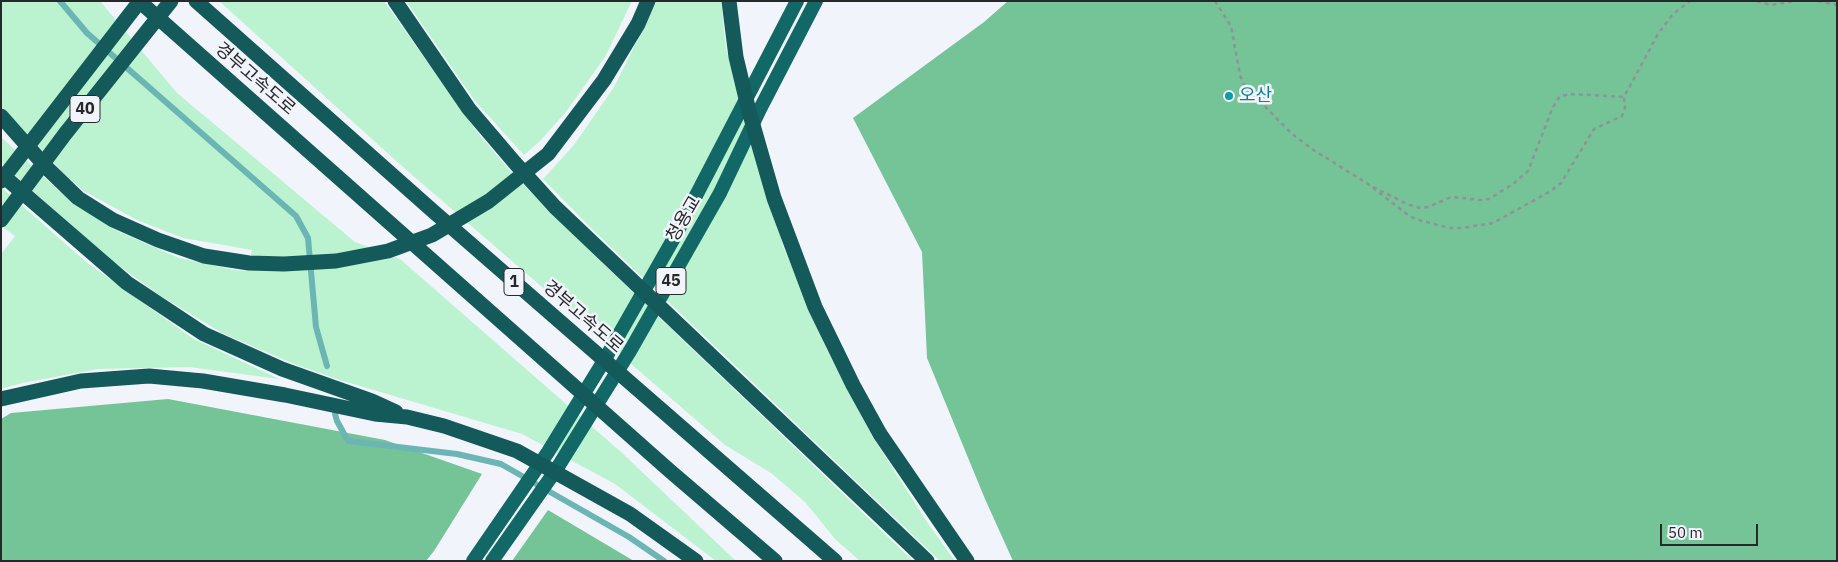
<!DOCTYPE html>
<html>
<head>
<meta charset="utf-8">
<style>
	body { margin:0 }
	#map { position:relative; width:1838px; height:562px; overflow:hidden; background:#f2f4fc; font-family:"IBM Plex Sans",sans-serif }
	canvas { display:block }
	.frame { position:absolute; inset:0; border:2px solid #27282a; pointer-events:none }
	.scale { position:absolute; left:1660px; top:524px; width:98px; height:22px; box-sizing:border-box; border:2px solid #27282a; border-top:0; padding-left:6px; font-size:15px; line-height:18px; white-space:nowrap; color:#27282a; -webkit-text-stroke:4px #f2f4fc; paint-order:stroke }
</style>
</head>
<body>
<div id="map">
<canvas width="1838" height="562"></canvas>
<div class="frame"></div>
<div class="scale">50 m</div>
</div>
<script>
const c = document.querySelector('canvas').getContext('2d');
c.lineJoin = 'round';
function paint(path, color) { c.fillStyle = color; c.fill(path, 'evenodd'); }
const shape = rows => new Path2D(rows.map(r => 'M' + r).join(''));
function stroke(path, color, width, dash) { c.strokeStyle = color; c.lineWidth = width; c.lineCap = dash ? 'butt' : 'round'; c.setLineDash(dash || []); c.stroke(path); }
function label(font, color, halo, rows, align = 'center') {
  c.font = font + ' "IBM Plex Sans","Noto Sans KR",sans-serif'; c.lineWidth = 5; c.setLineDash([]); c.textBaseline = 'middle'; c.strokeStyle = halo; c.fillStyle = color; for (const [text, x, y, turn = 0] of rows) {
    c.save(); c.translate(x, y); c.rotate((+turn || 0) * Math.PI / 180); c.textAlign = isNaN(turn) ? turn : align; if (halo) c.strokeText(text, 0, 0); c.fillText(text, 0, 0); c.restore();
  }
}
const green = shape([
	[1,1,100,1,177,93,355,242,400,259,621,452,736,561,716,561,615,484,522,434,340,380,294,364,222,333,161,296,111,260,1,163,1,137,58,190,113,229,179,258,235,270,247,271,252,250,183,238,137,220,84,191,65,175,1,106],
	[219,1,384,1,478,133,511,172,588,249,913,561,860,561,835,539,805,502,771,473,725,445,403,167],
	[406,1,632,1,605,57,565,113,539,142,524,155,475,101],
	[657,1,721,1,726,49,783,246,827,350,872,436,929,525,955,561,940,561,593,230,543,179,574,145,614,87],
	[1,187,86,262,192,338,279,379,189,367,98,369,22,383,1,389,1,254,15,236,1,226]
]);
const forest = shape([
	[1008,1,1837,1,1837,561,1013,561,985,499,927,358,922,252,853,118,984,22],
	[168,399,385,440,482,474,434,551,426,561,1,561,1,419,11,413],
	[548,510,634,561,512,561]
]);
const path = shape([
	[1215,1,1231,26,1240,75,1244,85,1291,133,1312,149,1368,184,1408,215,1418,220,1450,228,1462,228,1493,223,1549,192,1561,183,1594,129,1622,116,1625,108,1624,97,1658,34,1673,14,1690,1],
	[1757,1,1771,5,1794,1],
	[1818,1,1837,5],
	[1373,187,1407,204,1420,208,1428,207,1451,197,1481,200,1489,199,1513,184,1528,171,1553,107,1560,96,1572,94,1624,97]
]);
const service = shape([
	[60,1,87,33,296,216,308,238,316,327,327,366],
	[335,414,337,421,348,441,457,454,501,464,629,537,664,561]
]);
const trunk = shape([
	[473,561,548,452,605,359,674,238,797,1],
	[492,561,556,470,630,351,720,193,760,109,816,1]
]);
const motorway = shape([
	[139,1,670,471,775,561],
	[196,1,434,212,835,561],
	[395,1,469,109,515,163,555,207,927,561],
	[729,1,736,57,749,111,774,198,815,307,853,385,880,434,967,561],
	[1,116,47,168,78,198,113,220,158,240,204,256,249,263,284,264,336,261,388,251,432,235,489,201,548,154,604,80,638,24,648,1],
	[1,174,127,283,204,334,282,369,372,401,396,412],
	[1,181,140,1],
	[1,220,65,134,171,1],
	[1,399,81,381,149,376,203,381,285,395,375,414,407,417,444,426,517,451,630,514,696,561]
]);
const markers = [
	[1229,96,5,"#0f9aa8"]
];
const shields = [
	[85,109,30],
	[671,281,30],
	[514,282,20]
];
const shieldNames = [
	["40",85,109],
	["45",671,281],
	["1",514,282]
];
const streetNames = [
	["경부고속도로",255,79,41],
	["청용교",684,219,-60],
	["경부고속도로",583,317,41]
];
const cultureNames = [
	["오산",1239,96]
];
paint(green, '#bbf2d0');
paint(forest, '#75c497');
stroke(path, '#909297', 2.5, [4, 4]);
stroke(service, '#6bb5b4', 6);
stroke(trunk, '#126767', 14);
stroke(motorway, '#155a5a', 15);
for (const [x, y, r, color] of markers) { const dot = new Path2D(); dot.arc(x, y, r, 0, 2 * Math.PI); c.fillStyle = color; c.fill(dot); stroke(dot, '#f2f4fc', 2); }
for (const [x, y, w] of shields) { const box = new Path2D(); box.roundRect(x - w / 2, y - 13.5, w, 27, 4); c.fillStyle = '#f2f4fc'; c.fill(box); stroke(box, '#27282a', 1); }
label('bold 16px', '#27282a', null, shieldNames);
label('18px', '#27282a', '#f2f4fc', streetNames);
label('18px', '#0d838f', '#f2f4fc', cultureNames, 'left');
</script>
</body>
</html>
